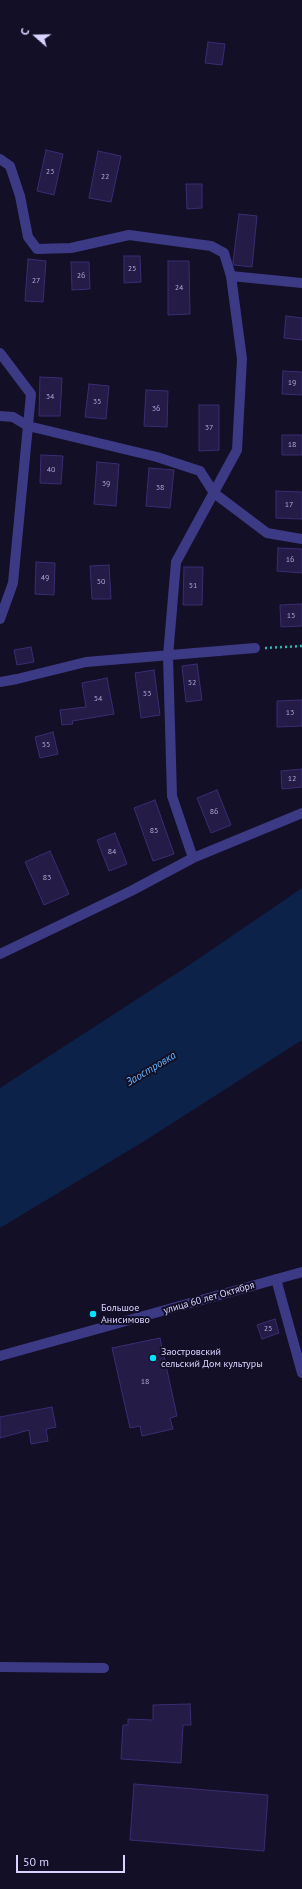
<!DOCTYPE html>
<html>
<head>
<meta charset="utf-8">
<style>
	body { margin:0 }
	#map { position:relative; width:302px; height:1889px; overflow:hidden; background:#130f26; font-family:"PT Sans",sans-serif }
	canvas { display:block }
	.north { position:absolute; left:16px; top:16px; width:40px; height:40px; -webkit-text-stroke:3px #130f26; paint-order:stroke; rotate:290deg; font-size:11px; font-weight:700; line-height:16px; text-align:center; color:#d9d4ff }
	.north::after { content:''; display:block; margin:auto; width:14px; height:18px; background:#d9d4ff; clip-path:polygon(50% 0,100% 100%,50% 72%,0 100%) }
	.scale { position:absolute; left:16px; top:1855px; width:109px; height:18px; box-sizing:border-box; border:2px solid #d9d4ff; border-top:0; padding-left:5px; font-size:12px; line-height:14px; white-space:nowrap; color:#d9d4ff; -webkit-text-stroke:3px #130f26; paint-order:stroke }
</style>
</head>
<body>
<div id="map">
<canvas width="302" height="1889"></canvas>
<div class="north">С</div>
<div class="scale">50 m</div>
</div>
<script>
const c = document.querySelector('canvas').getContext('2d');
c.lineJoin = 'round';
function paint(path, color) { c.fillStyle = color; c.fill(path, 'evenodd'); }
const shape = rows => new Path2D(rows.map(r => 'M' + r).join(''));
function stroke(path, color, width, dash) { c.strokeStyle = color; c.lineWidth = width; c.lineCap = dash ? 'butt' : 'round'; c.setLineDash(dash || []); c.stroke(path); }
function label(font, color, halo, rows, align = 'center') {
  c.font = font + ' "PT Sans",sans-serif'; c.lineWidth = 4; c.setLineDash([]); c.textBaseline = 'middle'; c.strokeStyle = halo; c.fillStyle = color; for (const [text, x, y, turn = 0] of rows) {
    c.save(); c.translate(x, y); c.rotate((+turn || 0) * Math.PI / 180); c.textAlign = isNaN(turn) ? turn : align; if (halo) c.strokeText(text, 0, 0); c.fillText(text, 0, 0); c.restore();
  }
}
const water = shape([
	[302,888,302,1040,146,1140,0,1228,0,1088,185,968]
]);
const building = shape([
	[208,42,225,44,222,65,205,63,208,42],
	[46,150,63,154,54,195,37,191,46,150],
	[98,151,121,156,111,202,89,198,98,151],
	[186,184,202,184,202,208,187,209,186,184],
	[239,214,257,216,252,267,234,265,233,262,239,214],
	[124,256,140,256,141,282,124,283,124,256],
	[28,259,46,261,43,302,25,301,28,259],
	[168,261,189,261,190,314,168,315,168,261],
	[71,262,89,262,90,289,72,290,71,262],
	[286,316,302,318,302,340,284,338,286,316],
	[283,371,302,372,302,395,282,394,283,371],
	[40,377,62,378,60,416,39,416,40,377],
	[89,384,109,386,106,419,85,417,89,384],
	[146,390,168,391,167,427,144,426,146,390],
	[199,405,219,405,219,450,199,451,199,405],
	[282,435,302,435,302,455,282,455,282,435],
	[41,455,63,456,61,484,40,483,41,455],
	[97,462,119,464,116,506,94,504,97,462],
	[149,468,174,470,170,508,146,506,149,468],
	[276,491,302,492,302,519,276,518,276,491],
	[278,548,302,549,302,573,277,571,278,548],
	[36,562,55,563,54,595,35,594,36,562],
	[109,565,111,599,92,599,90,566,109,565],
	[184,567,203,567,202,605,183,605,184,567],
	[302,604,302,626,281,627,280,605,302,604],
	[31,647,34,662,17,665,14,650,31,647],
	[197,664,202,700,186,702,182,666,197,664],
	[154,670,160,715,141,718,135,673,154,670],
	[107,678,114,714,72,721,73,724,62,725,60,710,86,707,82,683,107,678],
	[302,700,302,726,277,727,277,701,302,700],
	[53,732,58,754,40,758,35,737,53,732],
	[302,769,302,787,282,789,281,771,302,769],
	[217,790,231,825,211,833,197,798,217,790],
	[155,800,174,854,153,861,134,808,155,800],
	[115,833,127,864,109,871,97,840,115,833],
	[50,851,69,894,44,905,25,862,50,851],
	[275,1319,279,1333,262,1339,257,1325,275,1319],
	[160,1338,177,1416,170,1418,173,1429,142,1436,140,1426,130,1428,112,1348,160,1338],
	[52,1407,56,1427,46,1429,48,1441,31,1444,29,1430,0,1438,0,1417,52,1407],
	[190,1704,191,1725,183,1725,181,1763,121,1759,123,1725,128,1725,128,1719,153,1720,153,1705,190,1704],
	[134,1784,268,1795,264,1851,130,1840,134,1784]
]);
const path = shape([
	[265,648,302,646]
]);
const minor = shape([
	[0,159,10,166,20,196,28,237,37,249,71,248,129,235,211,246,224,253,231,276],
	[0,353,31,394,13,583,0,619],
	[0,416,13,417,28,426,157,457,200,471,214,493,267,533,302,539],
	[0,682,17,679,86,662,255,648],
	[193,858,172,796,168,656,176,562,237,450,242,359,231,276,302,283],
	[0,954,131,891,193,858,302,813],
	[276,1279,302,1373],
	[0,1356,302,1272],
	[0,1667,104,1668]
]);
const markers = [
	[93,1314,4,"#00e5ff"],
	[153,1358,4,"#00e5ff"]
];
const numberNames = [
	["23",50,172],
	["22",105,177],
	["25",132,269],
	["26",81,276],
	["27",36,281],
	["24",179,288],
	["19",292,383],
	["34",50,397],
	["35",97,402],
	["36",156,409],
	["37",209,428],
	["18",292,445],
	["40",51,470],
	["39",106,484],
	["38",160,488],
	["17",289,505],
	["16",290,560],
	["49",45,578],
	["50",101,582],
	["51",193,586],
	["15",291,616],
	["52",192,683],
	["53",147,694],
	["54",98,699],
	["13",290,713],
	["55",46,745],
	["12",292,779],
	["86",214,812],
	["85",154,831],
	["84",112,852],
	["83",47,878],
	["25",268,1329],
	["18",145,1382]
];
const streetNames = [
	["улица 60 лет Октября",209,1298,-16]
];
const poiNames = [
	["Большое",101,1308],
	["Анисимово",101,1320],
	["Заостровский",161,1352],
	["сельский Дом культуры",161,1364]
];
const waterNames = [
	["Заостровка",151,1069,-31]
];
paint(water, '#0c2248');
paint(building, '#241b47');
stroke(building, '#3b2d73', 1);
stroke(path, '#2fb8b0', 2.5, [2, 3]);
stroke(minor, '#3d3a85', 10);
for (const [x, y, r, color] of markers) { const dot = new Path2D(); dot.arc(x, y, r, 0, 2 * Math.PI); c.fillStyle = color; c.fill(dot); stroke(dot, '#130f26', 1.5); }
label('8px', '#aca6d1', null, numberNames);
label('10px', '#d9d4ff', '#130f26', streetNames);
label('10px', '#d9d4ff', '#130f26', poiNames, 'left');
label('italic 11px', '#62b6ff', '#130f26', waterNames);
</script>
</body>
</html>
